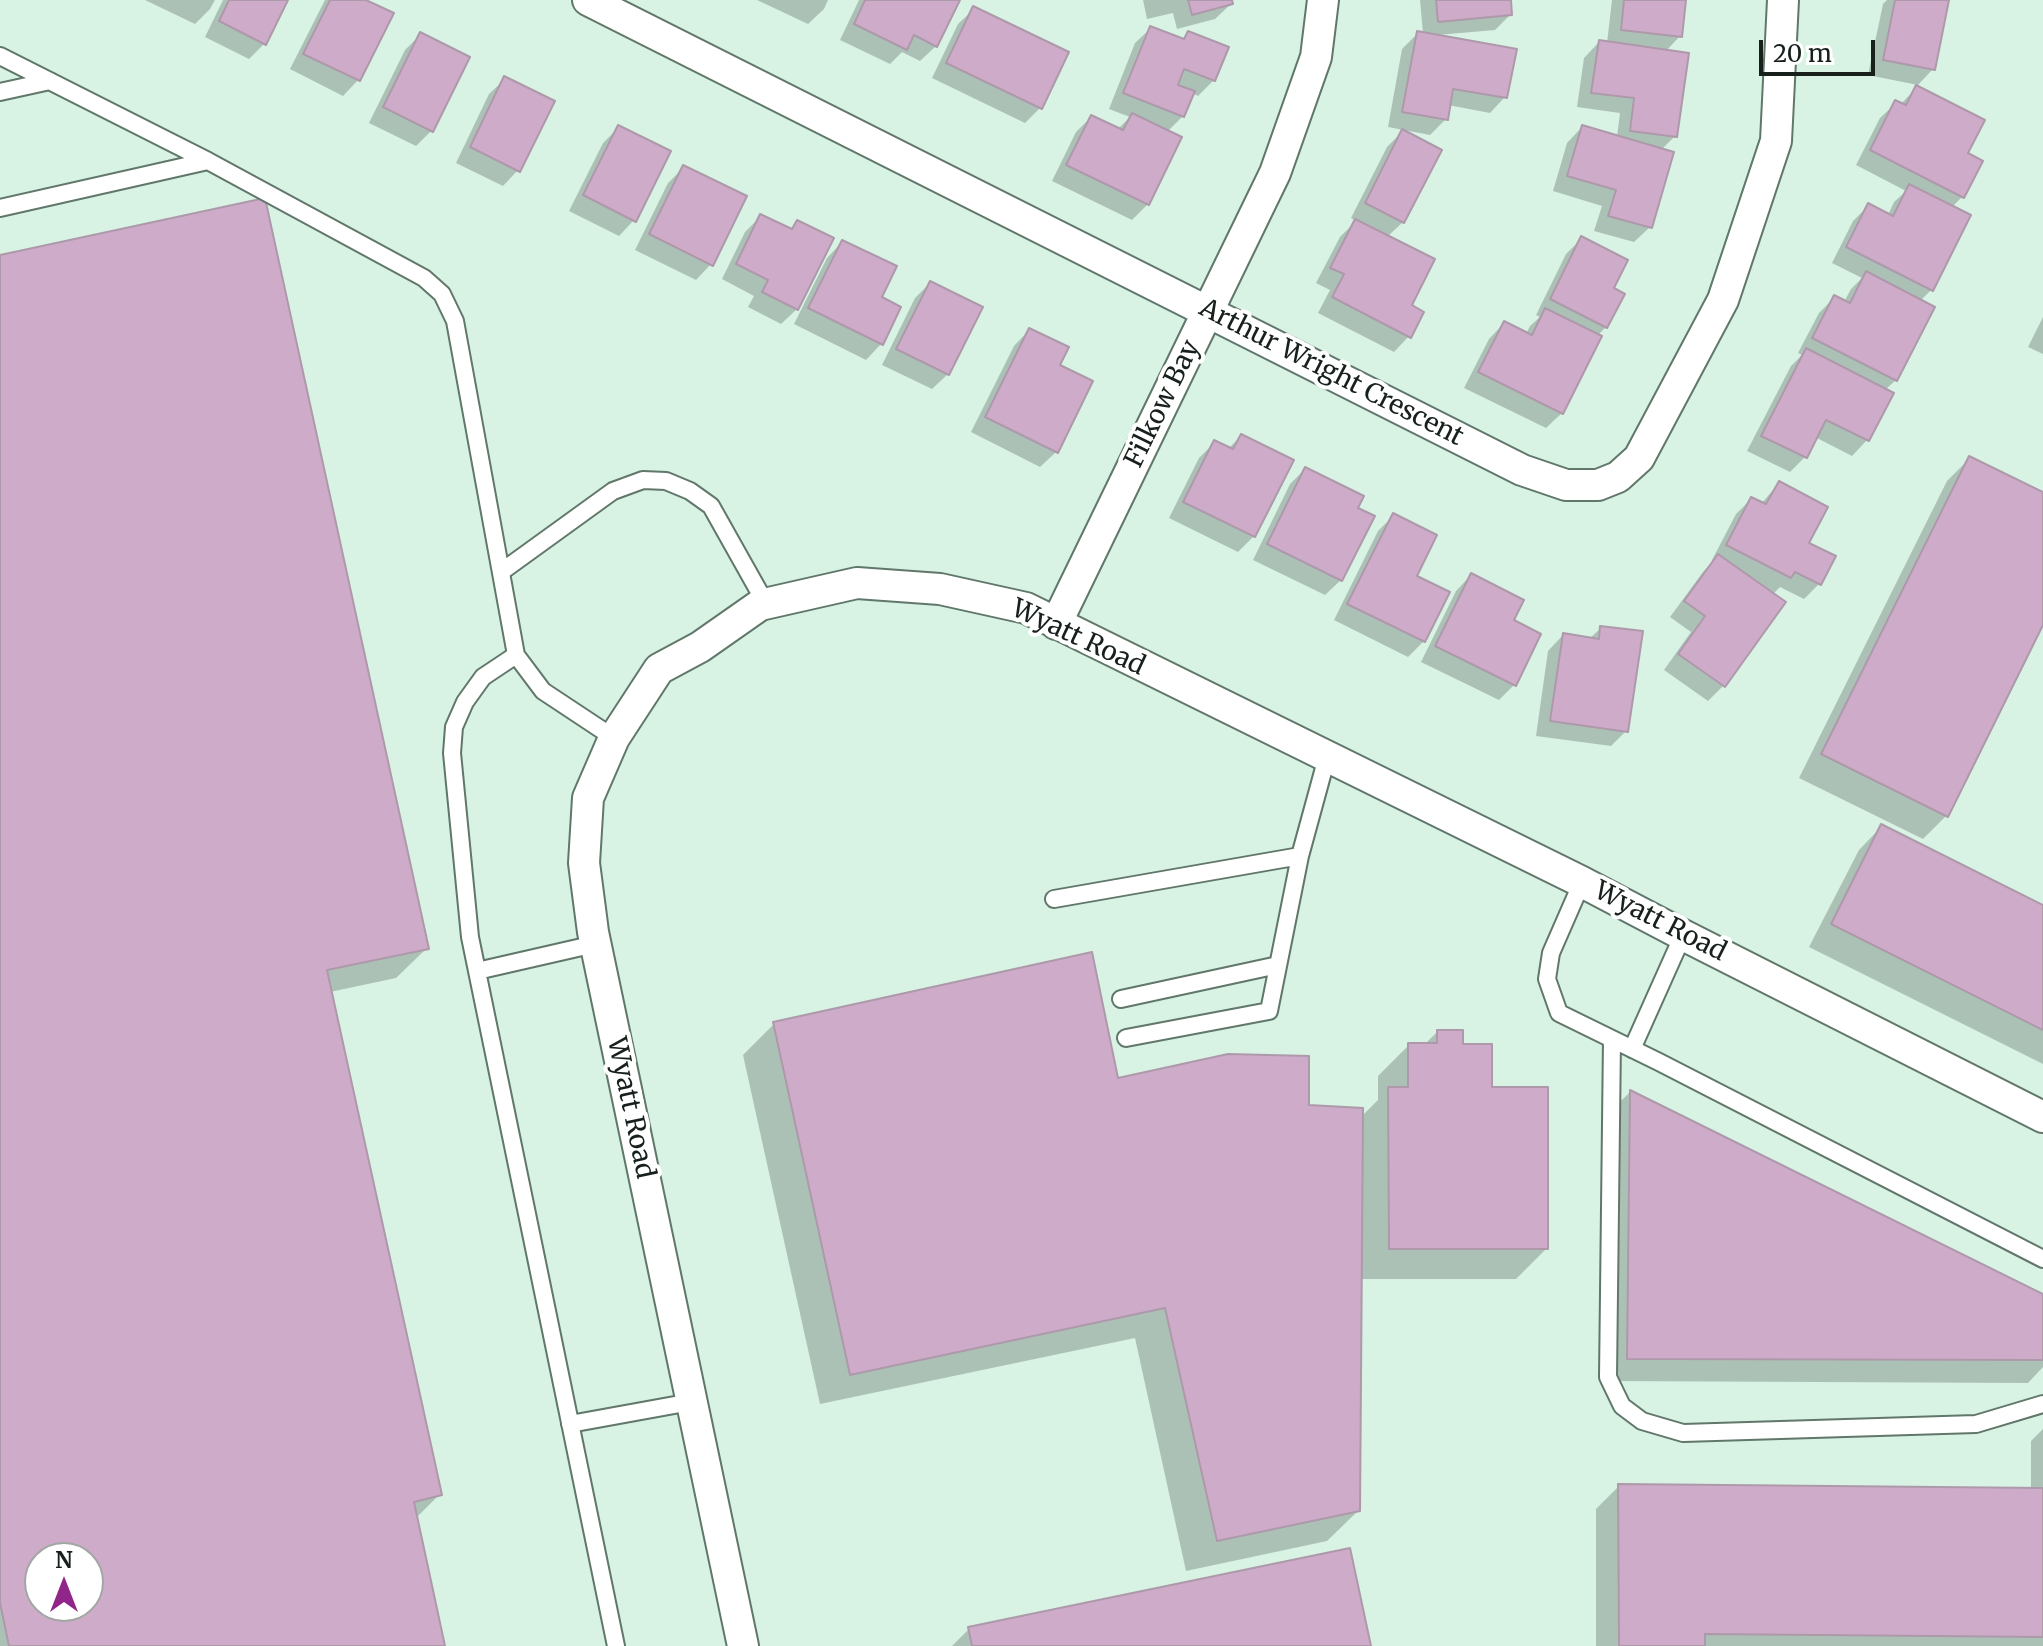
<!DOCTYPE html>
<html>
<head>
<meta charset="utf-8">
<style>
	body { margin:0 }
	#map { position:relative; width:2043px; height:1646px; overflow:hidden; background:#d8f2e4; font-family:Merriweather,serif }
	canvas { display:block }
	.north { position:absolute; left:24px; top:1542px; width:80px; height:80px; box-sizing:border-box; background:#fff; border:2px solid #a2a6a4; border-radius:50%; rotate:0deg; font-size:22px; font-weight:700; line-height:32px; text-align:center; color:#17201b }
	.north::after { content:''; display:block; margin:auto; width:28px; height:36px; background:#902689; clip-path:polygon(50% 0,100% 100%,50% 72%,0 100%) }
	.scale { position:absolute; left:1759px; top:40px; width:116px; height:36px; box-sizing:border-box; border:4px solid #17201b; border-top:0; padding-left:10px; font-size:24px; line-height:28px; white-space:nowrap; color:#17201b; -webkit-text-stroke:6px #fff; paint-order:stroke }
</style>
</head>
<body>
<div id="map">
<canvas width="2043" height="1646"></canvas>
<div class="north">N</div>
<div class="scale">20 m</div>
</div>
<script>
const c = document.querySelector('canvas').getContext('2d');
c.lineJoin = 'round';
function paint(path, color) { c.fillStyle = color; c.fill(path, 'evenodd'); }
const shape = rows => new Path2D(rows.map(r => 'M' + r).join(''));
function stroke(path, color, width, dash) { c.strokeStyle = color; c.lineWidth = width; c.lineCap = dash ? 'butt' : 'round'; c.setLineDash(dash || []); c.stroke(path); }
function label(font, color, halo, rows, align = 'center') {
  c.font = font + ' Merriweather,serif'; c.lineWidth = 8; c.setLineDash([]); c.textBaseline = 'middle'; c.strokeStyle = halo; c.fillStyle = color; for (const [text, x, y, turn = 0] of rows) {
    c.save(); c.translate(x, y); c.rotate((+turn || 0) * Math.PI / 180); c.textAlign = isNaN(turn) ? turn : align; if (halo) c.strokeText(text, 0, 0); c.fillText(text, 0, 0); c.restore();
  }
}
const shadow = shape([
	[145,0,215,0,210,9,195,24],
	[223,0,286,0,265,43,249,59,205,37],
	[325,0,362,0,391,14,358,80,343,96,290,69],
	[757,0,828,0,824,9,808,24],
	[859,0,958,0,936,46,920,61,902,52,890,64,840,40],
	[1143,0,1230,0,1231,4,1215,19,1177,29,1173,13,1147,19],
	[1420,0,1509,0,1510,15,1495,30,1437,35,1505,97,1490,113,1448,105,1446,119,1430,135,1388,127,1402,49,1418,33,1423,34],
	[1612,0,1684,0,1680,36,1665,52,1675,136,1661,150,1650,227,1634,242,1594,231,1602,206,1553,191,1567,143,1582,127,1617,137,1620,113,1577,107,1584,58,1599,42,1607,43],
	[1887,0,1947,0,1933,69,1918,85,1868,75,1883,4],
	[974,9,1040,108,1025,123,932,78,958,24],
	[1151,28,1181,40,1189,33,1214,80,1198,96,1192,93,1183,116,1167,132,1148,204,1132,220,1052,181,1076,132,1091,117,1117,130,1130,117,1109,109,1135,43],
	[420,35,431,131,416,146,369,123,405,50],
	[505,79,518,170,503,186,456,163,489,94],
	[1917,87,1965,154,1963,196,1952,207,1931,290,1920,301,1896,380,1885,390,1891,394,1867,440,1852,456,1815,437,1805,457,1790,472,1747,451,1791,366,1802,355,1798,353,1819,313,1835,297,1844,302,1851,289,1862,278,1832,263,1853,221,1868,206,1888,215,1894,202,1906,191,1856,165,1880,118,1896,103,1900,105],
	[619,127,634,220,619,236,569,211,603,143],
	[1403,131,1403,222,1387,237,1409,306,1409,336,1394,352,1318,313,1330,290,1316,283,1340,237,1356,221,1351,218,1387,147],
	[683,168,711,264,696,280,635,250,668,183],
	[761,216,789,230,798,222,797,309,781,324,748,307,754,296,722,279,745,232],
	[1581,239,1611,289,1606,327,1597,336,1562,413,1546,428,1464,388,1489,339,1504,323,1526,334,1530,326,1540,317,1536,315,1566,254],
	[842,242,879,298,899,308,881,344,866,360,794,324,827,258],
	[0,258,427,948,396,978,330,992,439,1495,416,1518,443,1646,0,1646],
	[40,1558,88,1558,88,1606,40,1606],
	[930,283,948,374,932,389,882,365,915,298],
	[2043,317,2043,354,2028,347],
	[1029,330,1058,366,1056,452,1040,467,971,432,1014,346],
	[1241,436,1254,536,1238,552,1169,518,1199,458,1214,443,1228,449],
	[1970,458,2043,495,2043,620,1946,816,1923,839,1799,778,1947,481],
	[1305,469,1355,509,1341,580,1325,595,1253,560,1290,484],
	[1779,483,1807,543,1819,584,1804,599,1780,587,1772,595,1783,602,1723,686,1708,701,1664,670,1691,632,1670,617,1703,572,1713,561,1712,560,1736,514,1751,499,1761,504],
	[1393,516,1415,577,1424,641,1408,657,1334,620,1378,531],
	[1471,575,1514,685,1499,700,1421,662,1456,591],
	[1601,628,1626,731,1611,746,1536,736,1548,651,1563,635,1589,639],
	[1882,826,2043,907,2043,1064,1809,947,1859,850],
	[774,1024,1116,1080,1307,1107,1361,1117,1378,1100,1378,1076,1409,1045,1424,1045,1437,1032,1461,1046,1490,1089,1546,1249,1516,1279,1360,1279,1358,1511,1327,1541,1186,1571,1135,1338,820,1404,743,1055],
	[1630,1092,2043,1296,2043,1367,2028,1383,1605,1381,1607,1115],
	[2043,1429,2043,1646,1596,1646,1596,1509,1619,1486,2031,1490,2031,1441],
	[969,1629,1369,1646,952,1646]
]);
const building = shape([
	[229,0,288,0,266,45,219,21,229,0],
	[330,0,366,0,394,13,360,81,303,54,330,0],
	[865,0,960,0,937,47,914,35,907,50,854,24,865,0],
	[1188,0,1232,0,1233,4,1192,15,1188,0],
	[1436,0,1511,0,1512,15,1438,22,1436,0],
	[1624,0,1686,0,1682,37,1621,30,1624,0],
	[1895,0,1949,0,1935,70,1883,60,1895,0],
	[973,6,1069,52,1042,109,946,63,973,6],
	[1150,26,1184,39,1188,31,1229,47,1215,81,1184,69,1178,85,1195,91,1184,117,1123,93,1150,26],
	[1417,31,1517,49,1507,98,1453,89,1448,120,1402,112,1417,31],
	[420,32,470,57,433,132,383,107,420,32],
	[1599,40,1689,53,1677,137,1630,131,1634,98,1591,93,1599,40],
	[504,76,555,101,520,172,470,147,504,76],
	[1916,85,1985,120,1968,153,1983,161,1964,198,1870,150,1895,100,1906,105,1916,85],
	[1132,113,1182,137,1149,205,1066,165,1091,115,1123,130,1132,113],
	[618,125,671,151,636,222,583,195,618,125],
	[1582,125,1674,152,1652,228,1608,216,1616,190,1567,176,1582,125],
	[1402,129,1442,150,1404,223,1365,203,1402,129],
	[683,165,747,196,713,266,649,234,683,165],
	[1909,184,1971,215,1933,291,1846,247,1868,203,1893,216,1909,184],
	[265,198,429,949,327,970,442,1495,414,1502,445,1646,9,1646,0,1603,0,255,265,198],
	[40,1558,88,1558,88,1606,40,1606,40,1558],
	[760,214,792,229,797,220,834,238,798,310,762,292,768,280,736,264,760,214],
	[1355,219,1435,259,1412,305,1424,312,1411,338,1332,297,1344,274,1330,268,1355,219],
	[1581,236,1628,260,1614,288,1625,294,1607,328,1550,299,1581,236],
	[842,240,897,266,882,297,901,307,883,345,808,308,842,240],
	[1866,271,1935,307,1897,381,1812,338,1834,295,1850,303,1866,271],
	[930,281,983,307,949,375,896,349,930,281],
	[1545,308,1602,336,1563,414,1478,372,1504,321,1532,335,1545,308],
	[1029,328,1069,347,1060,365,1093,381,1058,453,985,417,1029,328],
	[1806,348,1894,393,1869,441,1826,420,1807,458,1761,436,1806,348],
	[1241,434,1294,460,1255,537,1183,502,1214,440,1233,449,1241,434],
	[1969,456,2043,492,2043,625,1948,817,1821,754,1969,456],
	[1305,467,1364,496,1358,508,1375,516,1342,581,1267,544,1305,467],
	[1779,481,1828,507,1809,543,1836,556,1821,585,1795,572,1791,578,1726,545,1751,497,1766,504,1779,481],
	[1393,513,1437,535,1417,576,1450,592,1425,642,1347,604,1393,513],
	[1718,554,1786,602,1725,687,1678,654,1705,616,1684,601,1718,554],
	[1471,573,1524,600,1514,620,1541,634,1516,686,1435,646,1471,573],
	[1600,626,1643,631,1628,732,1550,721,1563,633,1599,639,1600,626],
	[1881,824,2043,905,2043,1030,1831,924,1881,824],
	[1092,952,1118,1078,1228,1054,1309,1056,1309,1105,1363,1108,1360,1511,1217,1541,1165,1308,850,1375,773,1022,1092,952],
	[1437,1030,1463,1030,1463,1044,1492,1044,1492,1087,1548,1087,1548,1249,1389,1249,1388,1087,1408,1087,1408,1043,1437,1043,1437,1030],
	[1630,1090,2043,1294,2043,1360,1627,1359,1630,1090],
	[1618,1484,2043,1488,2043,1637,1705,1634,1705,1646,1619,1646,1618,1484],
	[1350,1548,1371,1646,972,1646,968,1627,1350,1548]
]);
const service = shape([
	[0,56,208,161,0,208],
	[0,92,50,81],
	[208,161,424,278,442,294,455,321,516,655,543,691,614,738],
	[501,572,613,491,643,480,666,481,690,491,711,506,766,604],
	[516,655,483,677,465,702,454,727,452,753,470,937,616,1646],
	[1582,882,1551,953,1547,979,1559,1013,1659,1062,2043,1259],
	[1054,899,1300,856,1327,757],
	[477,971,595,944],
	[1121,999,1278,965],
	[1126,1038,1269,1011,1300,856],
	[1612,1039,1608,1377,1622,1406,1642,1421,1683,1433,1976,1424,2043,1404],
	[1632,1049,1683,935],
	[570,1424,691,1402]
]);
const minor = shape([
	[588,0,1522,470,1566,485,1598,485,1618,477,1639,458,1723,300,1776,141,1783,0],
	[1056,624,1275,173,1316,57,1323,0],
	[743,1646,593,932,584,863,588,798,614,738,659,669,700,647,760,605,857,583,940,589,1026,608,1582,882,1683,935,2043,1117]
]);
const streetNames = [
	["Arthur Wright Crescent",1331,373,27],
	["Filkow Bay",1163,404,-64],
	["Wyatt Road",1078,638,25],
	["Wyatt Road",1660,922,27],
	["Wyatt Road",630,1108,78]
];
paint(shadow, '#0003');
paint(building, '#ceacc9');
stroke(building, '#ad99aa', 2);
stroke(service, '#60776a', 20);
stroke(minor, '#60776a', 34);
stroke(service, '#fff', 16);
stroke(minor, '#fff', 30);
label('26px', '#17201b', '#fff', streetNames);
</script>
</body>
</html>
